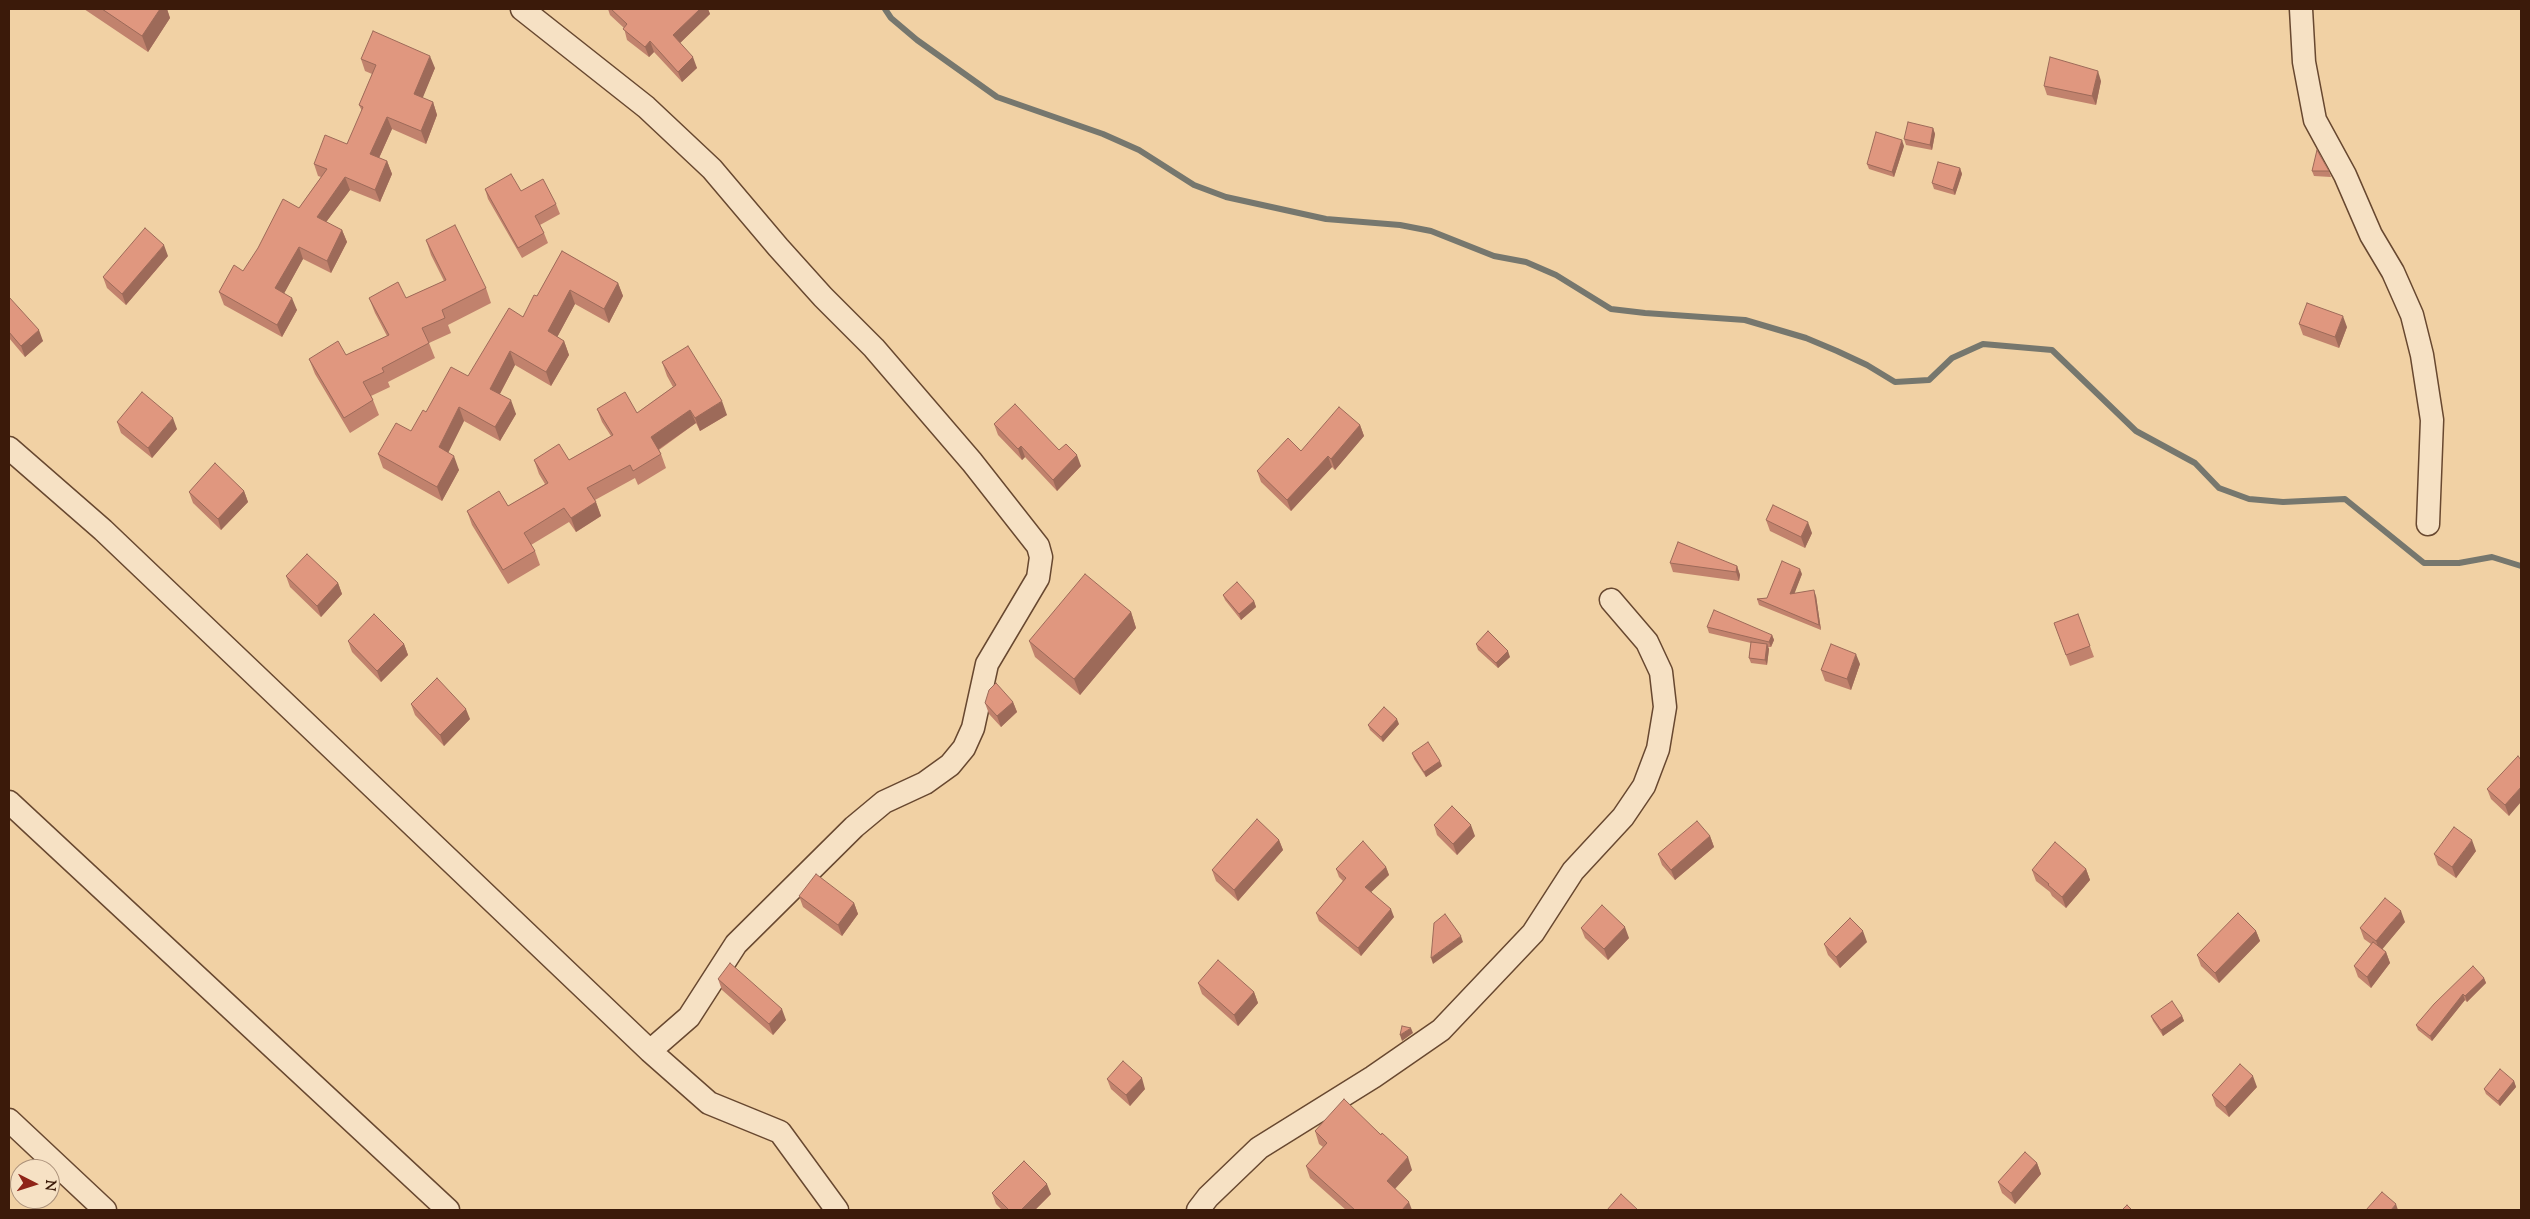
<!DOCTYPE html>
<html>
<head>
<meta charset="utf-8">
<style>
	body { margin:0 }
	#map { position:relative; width:2530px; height:1219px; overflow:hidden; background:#f1d1a4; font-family:"Sorts Mill Goudy",serif }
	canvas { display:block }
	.frame { position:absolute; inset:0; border:10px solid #3b1a0a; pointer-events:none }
	.north { position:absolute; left:10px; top:1159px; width:50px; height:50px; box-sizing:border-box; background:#f6e1c4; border:1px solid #ab917a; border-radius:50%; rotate:95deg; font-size:14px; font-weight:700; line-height:20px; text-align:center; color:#3b1a0a }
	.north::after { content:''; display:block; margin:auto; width:18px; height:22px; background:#8f2418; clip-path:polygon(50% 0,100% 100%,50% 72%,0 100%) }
</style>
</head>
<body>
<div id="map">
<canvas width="2530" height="1219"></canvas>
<div class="frame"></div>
<div class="north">N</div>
</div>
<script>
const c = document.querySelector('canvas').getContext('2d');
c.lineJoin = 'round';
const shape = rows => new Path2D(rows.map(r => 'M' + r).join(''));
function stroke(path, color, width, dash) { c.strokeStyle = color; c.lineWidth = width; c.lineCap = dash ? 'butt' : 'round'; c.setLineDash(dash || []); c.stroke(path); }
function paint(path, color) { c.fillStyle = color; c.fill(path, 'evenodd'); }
const stream = shape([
	[885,9,891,18,917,40,997,97,1103,134,1139,150,1194,185,1226,197,1326,219,1400,225,1431,231,1494,256,1526,262,1556,275,1611,309,1645,313,1745,320,1806,338,1837,351,1867,365,1895,382,1929,380,1952,358,1983,344,2052,350,2136,431,2195,463,2219,488,2249,499,2283,502,2345,499,2424,563,2459,563,2492,557,2521,566]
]);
const street = shape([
	[522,9,646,107,712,169,778,247,823,297,874,348,972,462,1038,546,1041,557,1038,578,987,664,973,728,964,748,950,765,925,783,884,802,854,827,736,944,689,1017,650,1051],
	[2301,9,2304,62,2315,120,2345,175,2371,235,2393,272,2412,315,2422,355,2432,420,2428,524],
	[9,448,103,530,650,1051,709,1103,780,1132,837,1210],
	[9,802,448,1210],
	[9,1120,105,1210],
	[1198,1210,1208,1197,1259,1148,1373,1077,1441,1030,1533,933,1573,871,1623,817,1644,786,1658,749,1665,707,1661,672,1647,642,1611,600]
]);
const wall = shape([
	[84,9,167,9,170,18,148,52],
	[608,9,708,9,710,14,680,43,697,68,682,82,654,52,649,57,627,40,624,28,610,15],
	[361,59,435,68,422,98,433,102,437,115,426,144,392,129,379,158,387,161,392,174,380,202,350,190,326,222,342,230,347,242,331,273,303,259,284,293,297,310,282,337,224,305,219,292,243,271,299,208,321,177,318,176,314,164,347,144,362,111,359,105,372,74,365,71],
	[2101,81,2096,105,2047,95,2044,86],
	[1933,128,1935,134,1932,150,1906,145,1904,139],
	[1904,146,1894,177,1869,169,1867,164],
	[1960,168,1962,174,1955,195,1934,189,1932,183],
	[2312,171,2329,171,2331,177,2314,176],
	[485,189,521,191,556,204,560,214,540,225,544,233,548,243,522,258,488,199],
	[426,240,486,288,491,303,448,325,451,333,429,343,435,358,388,382,390,387,371,396,373,400,379,415,350,433,315,374,309,359,346,355,387,336,375,313,369,298,406,298,444,281,431,255],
	[562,251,618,283,623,296,609,323,575,304,557,337,564,341,569,355,551,386,515,365,500,394,516,414,500,441,464,421,448,453,459,470,442,501,383,468,378,454,411,431,426,412,468,376,523,317,537,296],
	[168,256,126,305,107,288,103,277],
	[9,297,43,341,25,357,9,338],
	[2299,324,2347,327,2339,348,2303,335],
	[662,362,727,415,700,431,696,423,659,450,661,454,666,468,638,485,635,478,595,500,601,516,576,532,569,522,531,545,535,551,540,565,508,584,472,525,467,511,508,506,545,484,539,474,534,460,569,460,611,436,602,422,597,409,637,413,673,387,667,376],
	[117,422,177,429,152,458,121,433],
	[994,424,1059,450,1081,466,1057,491,1025,457,1022,460,998,435],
	[1360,425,1364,436,1335,470,1332,467,1291,511,1261,482,1257,471,1301,451],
	[244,491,248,502,221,530,193,503,189,492],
	[1766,520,1812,533,1805,548,1770,531],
	[1670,563,1737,566,1740,575,1739,581,1673,572],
	[1802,574,1794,593,1816,596,1821,630,1759,605,1757,599,1767,598],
	[286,576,338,583,342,594,321,617,290,587],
	[1223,595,1254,601,1256,607,1241,620,1225,600],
	[1131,612,1136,628,1080,695,1035,657,1029,641],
	[2078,614,2094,657,2070,666,2054,623],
	[1707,627,1772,635,1774,640,1771,647,1768,647,1769,649,1767,665,1751,663,1749,658,1751,643,1709,633],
	[348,641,404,644,408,655,381,682,352,652],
	[1476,644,1510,657,1498,668,1478,650],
	[1860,664,1851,690,1825,681,1821,670],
	[1013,702,1017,712,1001,727,989,714,985,703],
	[411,704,470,719,444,746,415,715],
	[1399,724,1383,742,1370,730,1368,725],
	[1412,753,1442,766,1426,777,1414,759],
	[2518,756,2509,816,2491,799,2487,789],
	[1434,825,1475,836,1457,855,1437,835],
	[1710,836,1714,847,1675,880,1662,865,1658,854],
	[1279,840,1283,850,1238,901,1216,881,1212,870],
	[2476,851,2456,878,2438,865,2434,854],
	[1386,867,1389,875,1371,892,1394,917,1361,956,1319,921,1316,913,1343,881,1339,877,1336,869],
	[2086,869,2090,880,2066,908,2052,896,2050,892,2036,881,2032,870],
	[799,896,854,903,858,914,842,936,803,907],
	[2405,922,2382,949,2386,952,2390,963,2371,988,2358,977,2354,966,2371,944,2364,939,2360,928],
	[1581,928,1629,938,1608,960,1585,938],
	[2256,931,2260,941,2219,983,2201,966,2197,955],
	[1867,942,1840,968,1828,955,1824,944],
	[2484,978,2486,983,2467,1002,2465,1000,2432,1041,2418,1030,2416,1025],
	[718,979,786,1020,773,1035,722,990],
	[1198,983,1254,992,1258,1003,1238,1026,1202,994],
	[2151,1016,2182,1016,2184,1021,2163,1036,2153,1021],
	[1107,1079,1145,1089,1130,1106,1111,1089],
	[2514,1081,2516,1087,2500,1106,2486,1094,2484,1089],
	[2257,1087,2229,1117,2216,1106,2212,1095],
	[1315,1131,1412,1170,1395,1189,1412,1210,1346,1210,1310,1178,1306,1166,1323,1147,1319,1144],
	[2037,1163,2041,1174,2015,1204,2002,1193,1998,1182],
	[992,1193,1051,1194,1035,1210,1002,1210,996,1204]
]);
const shadedWall = shape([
	[160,9,167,9,170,18,148,52,142,36],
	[700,9,708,9,710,14,677,46,673,35],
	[650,41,654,52,649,57,645,47],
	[430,56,435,68,419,107,414,94],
	[693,57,697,68,682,82,678,72],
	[2098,71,2101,81,2096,105,2092,96],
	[433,102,437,115,426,144,421,131],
	[387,117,392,129,375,167,370,154],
	[1933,128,1935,134,1932,150,1930,145],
	[1902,140,1904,146,1894,177,1892,172],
	[387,161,392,174,380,202,375,190],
	[1960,168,1962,174,1955,195,1953,190],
	[345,177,350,190,321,229,317,217],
	[342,230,347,242,331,273,327,261],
	[164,245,168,256,126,305,122,294],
	[299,247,303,259,280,301,275,288],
	[618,283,623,296,609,323,604,309],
	[570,290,575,304,553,345,548,331],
	[292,298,297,310,282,337,277,325],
	[2343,316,2347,327,2339,348,2335,337],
	[39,330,43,341,25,357,21,346],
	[564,341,569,355,551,386,546,372],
	[510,351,515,365,495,403,490,389],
	[511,400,516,414,500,441,495,427],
	[722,401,727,415,700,431,695,418],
	[459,407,464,421,444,461,439,447],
	[690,410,696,423,656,451,651,437],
	[173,418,177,429,152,458,148,448],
	[1360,425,1364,436,1335,470,1331,459],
	[1021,446,1025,457,1022,460,1018,449],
	[1077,455,1081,466,1057,491,1053,480],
	[454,456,459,470,442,501,437,487],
	[1328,456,1332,467,1291,511,1287,500],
	[244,491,248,502,221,530,218,519],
	[596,502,601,516,576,532,571,518],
	[1808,522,1812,533,1805,548,1801,537],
	[1737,566,1740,575,1739,581,1736,572],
	[1800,569,1802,574,1792,600,1790,594],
	[338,583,342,594,321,617,317,606],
	[1814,590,1816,596,1821,630,1819,625],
	[1254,601,1256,607,1241,620,1239,614],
	[1131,612,1136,628,1080,695,1074,679],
	[1772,635,1774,640,1771,647,1769,642],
	[404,644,408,655,381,682,377,671],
	[1767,644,1769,649,1767,665,1765,660],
	[1508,651,1510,657,1498,668,1496,663],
	[1856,654,1860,664,1851,690,1847,679],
	[1013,702,1017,712,1001,727,997,716],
	[466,709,470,719,444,746,440,735],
	[1397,719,1399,724,1383,742,1381,737],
	[1440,761,1442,766,1426,777,1424,772],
	[2521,787,2521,802,2509,816,2505,805],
	[1471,825,1475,836,1457,855,1453,844],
	[1710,836,1714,847,1675,880,1671,870],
	[1279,840,1283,850,1238,901,1234,890],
	[2472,840,2476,851,2456,878,2452,867],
	[1386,867,1389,875,1368,895,1365,887],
	[2086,869,2090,880,2066,908,2062,897],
	[854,903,858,914,842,936,838,925],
	[1391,909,1394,917,1361,956,1358,948],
	[2401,911,2405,922,2380,952,2376,941],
	[1625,927,1629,938,1608,960,1604,949],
	[1863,931,1867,942,1840,968,1836,957],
	[2256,931,2260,941,2219,983,2215,973],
	[1461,936,1463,942,1433,964,1431,958],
	[2386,952,2390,963,2371,988,2367,977],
	[2484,978,2486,983,2467,1002,2465,996],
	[1254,992,1258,1003,1238,1026,1234,1015],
	[2463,994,2465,1000,2432,1041,2430,1036],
	[782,1009,786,1020,773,1035,769,1024],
	[2182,1016,2184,1021,2163,1036,2161,1030],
	[1411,1028,1413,1033,1402,1041,1400,1035],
	[2253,1076,2257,1087,2229,1117,2225,1107],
	[1142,1078,1145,1089,1130,1106,1126,1095],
	[2514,1081,2516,1087,2500,1106,2498,1101],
	[1408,1157,1412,1170,1391,1193,1387,1181],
	[2037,1163,2041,1174,2015,1204,2011,1193],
	[1047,1184,1051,1194,1035,1210,1021,1210],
	[1409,1202,1412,1210,1402,1210],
	[2396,1204,2398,1210,2391,1210]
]);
const building = shape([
	[102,9,160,9,142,36,102,9],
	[611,9,700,9,673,35,693,57,678,72,650,41,645,47,623,29,627,24,611,9],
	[373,31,430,56,414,94,433,102,421,131,387,117,370,154,387,161,375,190,345,177,317,217,342,230,327,261,299,247,275,288,292,298,277,325,219,292,234,265,243,271,258,248,283,199,299,208,327,169,314,164,325,135,347,144,363,107,359,105,376,65,361,59,373,31],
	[2050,57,2098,71,2092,96,2044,86,2050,57],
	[1908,122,1933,128,1930,145,1904,139,1908,122],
	[1876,132,1902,140,1892,172,1867,164,1876,132],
	[2317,150,2329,171,2312,171,2317,150],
	[1938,162,1960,168,1953,190,1932,183,1938,162],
	[511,174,521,191,543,179,556,204,535,216,544,233,518,248,485,189,511,174],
	[455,225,486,288,442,310,445,318,422,328,429,343,382,368,384,372,363,382,373,400,344,418,309,359,338,341,346,355,389,335,369,298,398,282,406,298,446,280,426,240,455,225],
	[145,228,164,245,122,294,103,277,145,228],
	[562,251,618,283,604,309,570,290,548,331,564,341,546,372,510,351,490,389,511,400,495,427,459,407,439,447,454,456,437,487,378,454,396,423,411,431,423,410,426,412,451,367,468,376,509,308,523,317,534,295,537,296,562,251],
	[9,297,39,330,21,346,9,332,9,297],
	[2307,303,2343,316,2335,337,2299,324,2307,303],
	[688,346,722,401,695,418,690,410,651,437,661,454,633,471,630,465,587,488,596,502,571,518,564,508,524,533,535,551,503,570,467,511,499,491,508,506,548,483,534,460,559,444,569,460,613,435,597,409,625,392,637,413,676,385,662,362,688,346],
	[142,392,173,418,148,448,117,422,142,392],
	[1015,404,1059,450,1066,444,1077,455,1053,480,1021,446,1018,449,994,424,1015,404],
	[1339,407,1360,425,1331,459,1328,456,1287,500,1257,471,1288,438,1301,451,1339,407],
	[215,463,244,491,218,519,189,492,215,463],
	[1773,505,1808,522,1801,537,1766,520,1773,505],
	[1678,542,1737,566,1736,572,1670,563,1678,542],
	[307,554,338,583,317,606,286,576,307,554],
	[1782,561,1800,569,1790,594,1814,590,1819,625,1757,599,1767,598,1782,561],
	[1085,574,1131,612,1074,679,1029,641,1085,574],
	[1237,582,1254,601,1239,614,1223,595,1237,582],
	[1714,610,1772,635,1769,642,1707,627,1714,610],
	[374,614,404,644,377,671,348,641,374,614],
	[2078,614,2090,646,2066,655,2054,623,2078,614],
	[1488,631,1508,651,1496,663,1476,644,1488,631],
	[1751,642,1767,644,1765,660,1749,658,1751,642],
	[1831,644,1856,654,1847,679,1821,670,1831,644],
	[437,678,466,709,440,735,411,704,437,678],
	[996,683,1013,702,997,716,985,703,989,690,996,683],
	[1384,707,1397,719,1381,737,1368,725,1384,707],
	[1428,742,1440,761,1424,772,1412,753,1428,742],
	[2518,756,2521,760,2521,787,2505,805,2487,789,2518,756],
	[1452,806,1471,825,1453,844,1434,825,1452,806],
	[1257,819,1279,840,1234,890,1212,870,1257,819],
	[1697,821,1710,836,1671,870,1658,854,1697,821],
	[2454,827,2472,840,2452,867,2434,854,2454,827],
	[1363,841,1386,867,1365,887,1391,909,1358,948,1316,913,1346,878,1336,869,1363,841],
	[2055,842,2086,869,2062,897,2048,885,2049,884,2032,870,2055,842],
	[816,874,854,903,838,925,799,896,816,874],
	[2385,898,2401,911,2376,941,2360,928,2385,898],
	[1602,905,1625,927,1604,949,1581,928,1602,905],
	[2238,913,2256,931,2215,973,2197,955,2238,913],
	[1445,914,1461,936,1431,958,1434,923,1445,914],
	[1850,918,1863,931,1836,957,1824,944,1850,918],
	[2373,942,2386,952,2367,977,2354,966,2373,942],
	[1218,960,1254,992,1234,1015,1198,983,1218,960],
	[730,963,782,1009,769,1024,718,979,730,963],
	[2473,966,2484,978,2465,996,2463,994,2430,1036,2416,1025,2434,1004,2473,966],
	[2172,1001,2182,1016,2161,1030,2151,1016,2172,1001],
	[1402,1026,1411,1028,1400,1035,1402,1026],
	[1123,1061,1142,1078,1126,1095,1107,1079,1123,1061],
	[2240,1064,2253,1076,2225,1107,2212,1095,2240,1064],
	[2500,1069,2514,1081,2498,1101,2484,1089,2500,1069],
	[1344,1099,1381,1135,1382,1133,1408,1157,1387,1181,1409,1202,1402,1210,1355,1210,1306,1166,1327,1143,1315,1131,1344,1099],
	[2025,1152,2037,1163,2011,1193,1998,1182,2025,1152],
	[1024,1161,1047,1184,1021,1210,1009,1210,992,1193,1024,1161],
	[2382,1192,2396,1204,2391,1210,2366,1210,2382,1192],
	[1621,1194,1638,1210,1607,1210,1621,1194],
	[2127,1205,2132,1210,2122,1210,2127,1205]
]);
stroke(stream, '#76776e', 6);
stroke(street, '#684830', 25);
stroke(street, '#f6e1c4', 22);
paint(wall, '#c1826d');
paint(shadedWall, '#9d6a59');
paint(building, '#e0977f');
stroke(building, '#9d6a59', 1);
</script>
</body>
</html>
